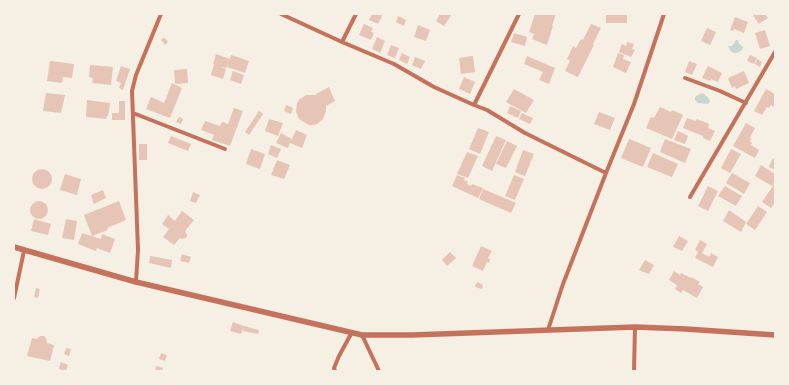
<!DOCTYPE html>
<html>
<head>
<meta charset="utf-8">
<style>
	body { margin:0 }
	#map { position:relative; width:789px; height:385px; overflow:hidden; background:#f6efe4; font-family:"PT Sans",sans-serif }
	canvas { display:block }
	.frame { position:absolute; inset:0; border:15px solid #f6efe4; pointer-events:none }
</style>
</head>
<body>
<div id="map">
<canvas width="789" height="385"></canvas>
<div class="frame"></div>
</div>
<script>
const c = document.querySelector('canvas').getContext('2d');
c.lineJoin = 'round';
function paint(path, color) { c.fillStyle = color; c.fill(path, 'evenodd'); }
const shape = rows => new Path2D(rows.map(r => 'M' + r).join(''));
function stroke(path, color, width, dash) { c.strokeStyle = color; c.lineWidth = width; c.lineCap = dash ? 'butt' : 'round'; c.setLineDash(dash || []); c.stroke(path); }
const water = shape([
	[736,40,738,40,739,44,743,47,742,50,739,52,735,53,731,52,728,46,732,46],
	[702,93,708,97,710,101,708,104,698,103,695,100,695,97,698,95]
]);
const building = shape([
	[372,14,383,14,378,24,369,20],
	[440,14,452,14,444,26,436,21],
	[535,14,556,14,552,26,553,26,547,45,532,39,534,34,529,32],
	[606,14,627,14,627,23,606,23],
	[752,14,765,14,768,18,759,24],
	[398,16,406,20,404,26,396,22],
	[735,17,748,22,744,33,734,29,733,31,730,30],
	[364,24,373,28,371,32,374,33,371,40,359,35],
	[591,24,601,28,593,44,594,45,578,77,565,71,570,61,567,59,573,46,576,48,581,39,583,40],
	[418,25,430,30,426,41,414,37],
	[707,28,716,32,710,45,701,41],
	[765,30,770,46,760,49,755,33],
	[514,33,527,37,525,46,511,42],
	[164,37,168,42,165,45,161,40],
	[377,37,385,41,380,53,372,49],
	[627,42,634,44,632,49,635,50,631,57,619,52,622,44,626,46],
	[391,45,399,48,395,58,387,55],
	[402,53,410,57,407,64,399,60],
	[618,53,624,55,623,59,631,62,626,73,613,67],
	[216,54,230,59,226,68,220,67,226,69,223,79,211,75,214,64,213,64],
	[231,55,249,61,245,73,227,67],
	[750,55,757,58,754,64,747,61],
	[473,56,475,72,461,74,459,58],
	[527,56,555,68,549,84,539,80,543,72,524,64],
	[415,57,425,61,421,69,412,65],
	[757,59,762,62,760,67,755,64],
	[50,61,74,64,72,78,63,77,62,83,47,81],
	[689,61,697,64,692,75,685,72],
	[90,65,113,67,111,85,92,83,93,78,89,77],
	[121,66,130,69,123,90,119,88,121,83,116,81],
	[708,66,722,73,718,82,711,79,710,81,702,78],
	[187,69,188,83,175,84,174,70],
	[233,71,244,75,241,84,230,80],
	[744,71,749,83,736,89,735,86,732,88,728,78],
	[464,77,475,82,470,94,459,89],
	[172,83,182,88,170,118,146,109,151,97,164,103],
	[329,87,335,101,326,106,326,111,323,119,317,124,313,125,309,125,302,121,299,119,296,111,297,103,299,100,306,95,316,95,316,94],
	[514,89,534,100,526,113,506,102],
	[766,89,775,94,775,106,774,107,771,105,769,108,767,107,762,115,754,111],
	[46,93,65,95,61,113,43,111],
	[87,100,110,103,108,116,107,116,106,119,86,117],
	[119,101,125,101,125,120,112,120,112,113,119,113],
	[286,105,293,108,291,114,284,111],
	[510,106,521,111,518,118,507,113],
	[660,107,671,112,672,110,683,115,672,139,646,128,651,117,654,118],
	[234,108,243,111,230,146,212,140,214,135,201,130,205,121,220,126,222,122,228,124],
	[259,111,263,114,249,135,245,132],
	[599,112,615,118,610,130,594,124],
	[522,113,533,118,530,124,519,119],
	[179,117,183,119,181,124,176,122],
	[687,118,696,121,697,119,709,124,708,128,715,131,710,141,703,138,703,136,683,128],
	[269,119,283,123,278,136,265,131],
	[746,123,755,128,750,138,751,139,750,141,752,143,751,145,759,150,755,158,733,146],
	[478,128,489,132,480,154,469,149],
	[296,130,307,135,302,148,290,143,288,148,276,143,281,133,292,139],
	[678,131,688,136,685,144,674,140],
	[171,136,191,144,188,151,168,143],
	[496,136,506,140,492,171,482,166],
	[629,139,651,148,643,167,621,158],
	[665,139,691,149,685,163,660,152],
	[507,141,517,146,506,168,496,164],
	[139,144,147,144,147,160,139,160],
	[271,145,281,149,277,158,268,154],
	[251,149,265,154,260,169,246,164],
	[731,149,741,154,730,173,721,168],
	[523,150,534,154,525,176,515,172],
	[467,152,478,156,468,178,457,174],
	[653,153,678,164,672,177,647,167],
	[773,158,775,159,775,170,769,167],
	[277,160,290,165,284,179,271,175],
	[761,165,775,174,775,181,772,186,755,176],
	'32 179a10 10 0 1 1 20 0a10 10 0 1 1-20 0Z',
	[732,173,750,183,744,194,726,183],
	[65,174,81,179,77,195,60,190],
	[457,175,465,178,464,180,468,182,467,184,471,186,472,184,483,188,478,198,452,186],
	[514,175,524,179,515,200,505,196],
	[774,184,775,203,771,208,762,202],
	[708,186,718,191,708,211,698,206],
	[725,186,742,196,736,206,718,196],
	[483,189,516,203,511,213,479,199],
	[103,190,106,198,94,204,91,195],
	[193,192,200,195,196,203,190,201],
	'30 210a9 9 0 1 1 18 0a9 9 0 1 1-18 0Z',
	[119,201,126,220,107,228,108,230,92,236,84,215],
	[758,206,767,212,755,230,746,224],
	[729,210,746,222,741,232,723,221],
	[182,211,194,220,185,231,187,235,186,238,182,239,180,238,174,245,163,237,169,229,162,224,168,215,175,221],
	[34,219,51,224,48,235,31,231],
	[66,219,77,221,74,240,62,238],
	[82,233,101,239,102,234,115,239,110,253,97,248,96,251,78,244],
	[679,236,688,241,682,251,673,247],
	[700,240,707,244,702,253,709,257,711,253,718,257,713,267,695,258,698,251,695,250],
	[481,246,492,251,488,258,490,259,489,263,487,262,483,271,472,266],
	[450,252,456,258,447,266,442,260],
	[182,254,191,257,189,263,180,261],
	[150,256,172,260,171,268,149,263],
	[645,260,654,265,649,274,639,270],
	[674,271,680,275,681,273,691,278,691,277,700,282,698,284,703,287,697,298,683,290,681,293,675,289,677,285,669,280],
	[477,282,483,285,482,289,475,287],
	[36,288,40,289,38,298,34,297],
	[233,322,244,326,241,334,230,331],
	[244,326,259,330,258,334,243,331],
	[40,336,44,336,46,338,47,343,54,345,50,361,27,356,32,338,37,339],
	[66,348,71,349,69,356,64,354],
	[161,353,167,355,165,361,159,359],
	[61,362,68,365,66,371,59,369],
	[156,366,163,368,162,371,155,371]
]);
const minor = shape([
	[281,14,342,42,394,64,434,87,474,105,487,110,525,133,606,173,634,104,664,14],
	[342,42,356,14],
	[685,78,720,91,746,103],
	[474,105,519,14],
	[133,113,225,149],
	[690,197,775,52],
	[136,282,138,250,132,91,136,75,161,14],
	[14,298,24,251],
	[548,330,563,284,606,173],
	[362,335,379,371],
	[335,371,334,368,339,356,351,334],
	[634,371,635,327]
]);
const tertiary = shape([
	[14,247,136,282,362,335,412,335,635,327,686,329,775,335]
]);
paint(water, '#c9d6d2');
paint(building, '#e6c5b7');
stroke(minor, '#c5725c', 4);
stroke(tertiary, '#c5725c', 5.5);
</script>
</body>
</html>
